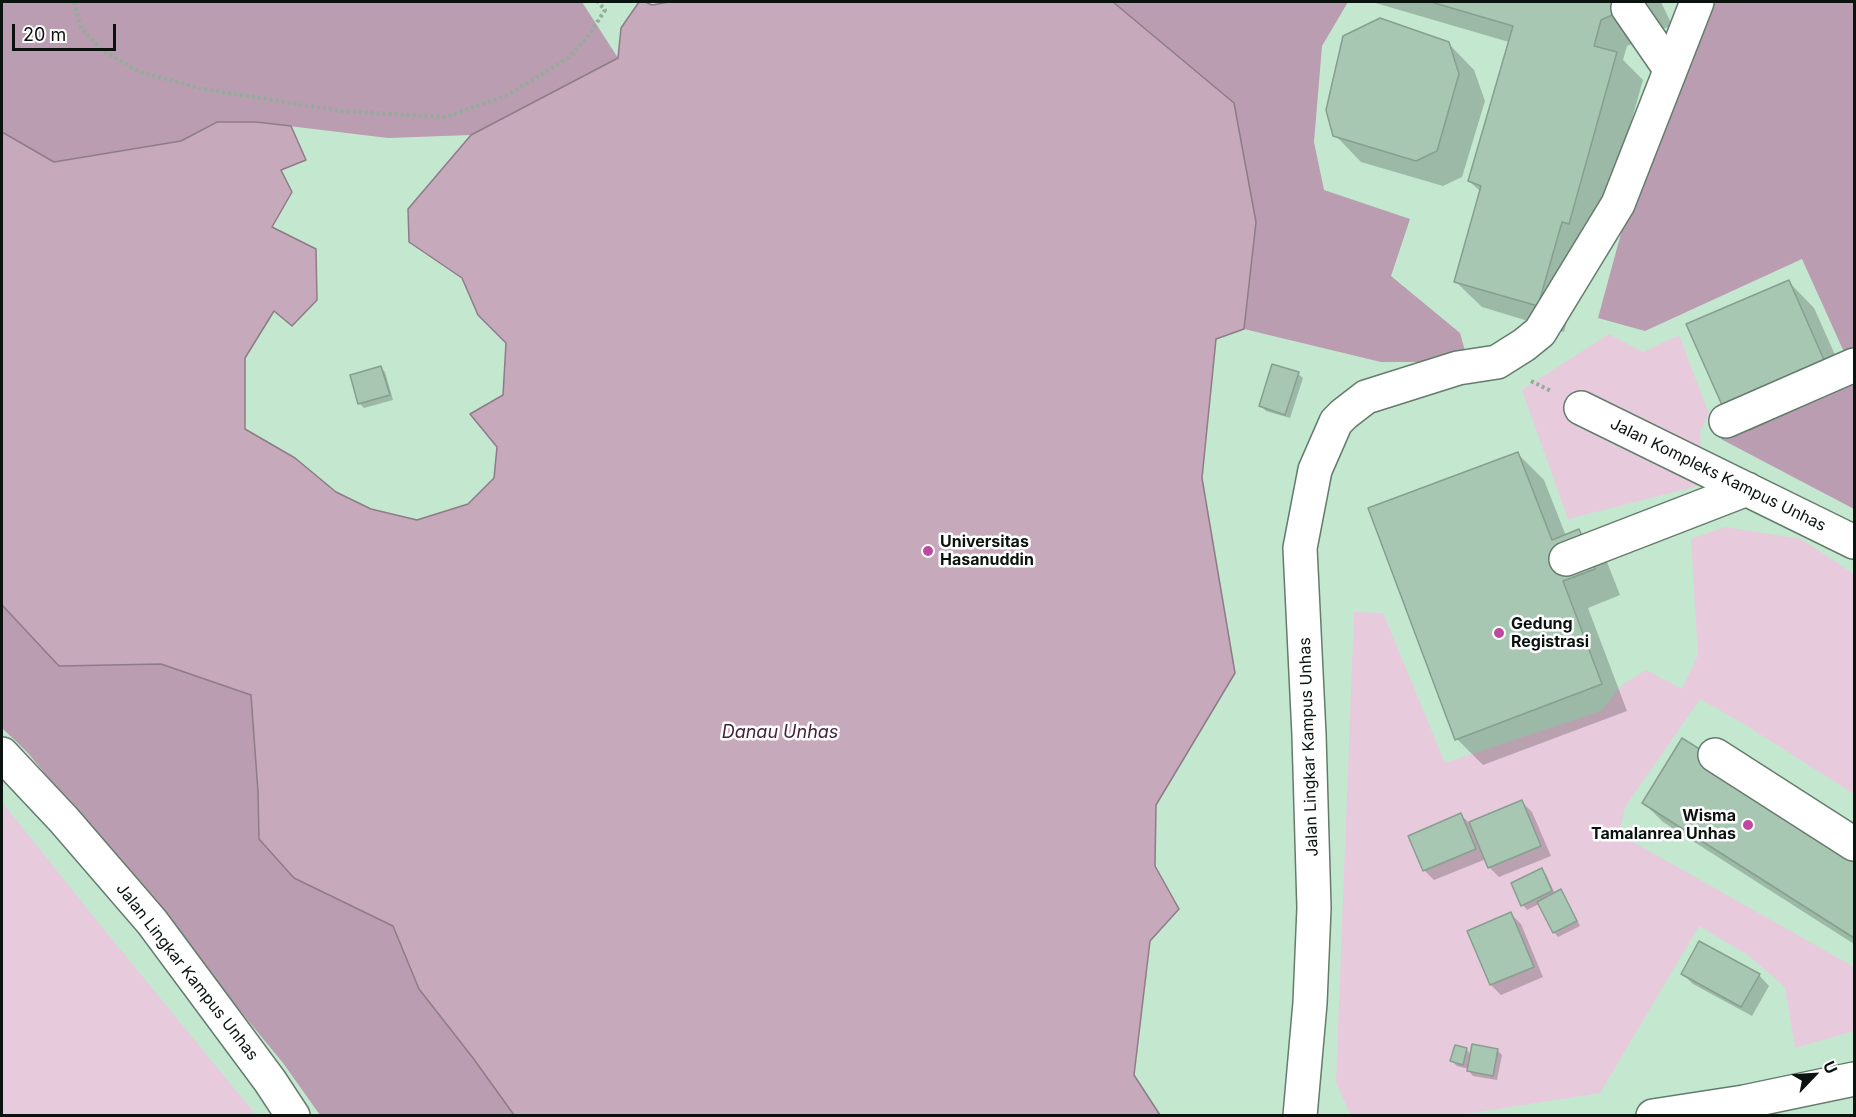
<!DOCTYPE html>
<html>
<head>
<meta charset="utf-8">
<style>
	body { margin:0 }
	#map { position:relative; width:1856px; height:1117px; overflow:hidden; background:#d5f0de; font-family:Inter,sans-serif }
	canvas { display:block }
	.frame { position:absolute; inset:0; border:3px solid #0a130d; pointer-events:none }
	.north { position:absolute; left:1784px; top:1045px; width:60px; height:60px; -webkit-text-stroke:4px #fff; paint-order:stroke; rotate:65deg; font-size:16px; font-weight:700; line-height:24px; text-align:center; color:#0a130d }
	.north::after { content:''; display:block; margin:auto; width:21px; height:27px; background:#0a130d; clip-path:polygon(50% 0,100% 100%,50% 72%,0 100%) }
	.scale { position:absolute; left:12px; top:24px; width:104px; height:27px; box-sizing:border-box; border:3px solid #0a130d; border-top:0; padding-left:8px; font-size:18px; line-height:21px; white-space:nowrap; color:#0a130d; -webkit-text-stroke:4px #fff; paint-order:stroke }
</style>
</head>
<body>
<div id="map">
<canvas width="1856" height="1117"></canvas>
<div class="frame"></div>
<div class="north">U</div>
<div class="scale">20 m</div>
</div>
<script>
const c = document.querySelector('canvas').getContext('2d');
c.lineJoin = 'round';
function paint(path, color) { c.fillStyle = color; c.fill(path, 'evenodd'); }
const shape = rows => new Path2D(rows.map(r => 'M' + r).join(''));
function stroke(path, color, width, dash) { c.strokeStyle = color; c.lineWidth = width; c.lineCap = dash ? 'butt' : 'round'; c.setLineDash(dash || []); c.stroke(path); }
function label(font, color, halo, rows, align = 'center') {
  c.font = font + ' Inter,sans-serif'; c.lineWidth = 5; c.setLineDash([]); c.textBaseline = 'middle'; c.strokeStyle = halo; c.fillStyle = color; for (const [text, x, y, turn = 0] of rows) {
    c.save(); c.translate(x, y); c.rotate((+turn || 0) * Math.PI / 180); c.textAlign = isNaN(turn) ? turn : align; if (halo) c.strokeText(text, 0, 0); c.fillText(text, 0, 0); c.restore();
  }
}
const built = shape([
	[2,2,1854,2,1854,1115,2,1116]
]);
const green = shape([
	[1609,334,1643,352,1679,335,1709,414,1700,431,1702,485,1568,519,1522,390],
	[1725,527,1801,539,1854,574,1854,794,1744,724,1700,699,1625,807,1619,834,1854,967,1854,1031,1795,1048,1785,987,1748,955,1699,926,1600,1093,1459,1115,1351,1116,1336,1082,1354,612,1383,613,1445,763,1601,711,1622,685,1646,670,1682,689,1698,655,1691,539],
	[2,802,97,921,256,1115,2,1115]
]);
const forest = shape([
	[2,2,582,2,618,58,550,98,471,135,388,138,256,122,215,122,181,141,54,162,2,132],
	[1113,2,1348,2,1322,46,1314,142,1324,190,1410,219,1391,276,1460,333,1468,362,1381,362,1244,329,1256,222,1234,103],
	[1684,2,1854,2,1854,374,1802,259,1645,331,1598,318],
	[1854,377,1854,509,1721,439],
	[2,605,59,666,161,664,251,695,258,792,259,839,294,878,393,926,419,989,473,1058,514,1115,320,1115,283,1063,28,753,2,728]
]);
const water = shape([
	[639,2,645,2,652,5,669,2,1113,2,1234,103,1256,222,1244,329,1216,339,1202,478,1235,673,1156,805,1155,866,1179,909,1150,941,1134,1075,1160,1115,514,1115,473,1058,419,989,393,926,294,878,259,839,258,792,251,695,161,664,59,666,2,605,2,132,54,162,181,141,217,122,256,122,291,126,306,160,281,170,292,192,272,227,316,249,317,300,292,326,274,311,245,358,245,429,295,458,336,492,371,509,417,520,468,504,494,478,497,447,470,414,503,395,506,343,478,315,462,278,409,242,408,209,471,135,618,58,621,28,639,2]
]);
const shadow = shape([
	[1372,2,1661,2,1672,25,1627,46,1623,60,1643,80,1595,249,1588,247,1564,332,1482,307,1455,281,1481,192,1469,181,1509,42],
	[1448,43,1474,70,1485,101,1462,177,1443,186,1361,162,1335,135],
	[1788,281,1814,308,1849,386,1749,431,1723,404],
	[381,368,385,372,393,400,364,408,360,404,352,376],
	[1298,374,1303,378,1290,418,1266,411,1261,406],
	[1518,454,1544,480,1566,536,1579,531,1605,557,1620,595,1588,608,1627,711,1483,765,1457,739],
	[1522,802,1532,812,1551,856,1499,877,1489,867,1486,859,1434,880,1424,870,1461,815,1470,824],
	[1644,803,1854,849,1854,944,1663,822],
	[1541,870,1546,874,1555,894,1560,891,1565,896,1580,926,1558,937,1554,932,1539,904,1527,910,1523,905],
	[1511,914,1521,924,1543,977,1501,995,1491,985],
	[1683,974,1759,975,1769,986,1752,1016,1693,984],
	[1466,1049,1471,1055,1497,1050,1502,1055,1497,1080,1473,1076,1469,1071,1469,1069,1457,1066,1452,1061]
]);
const building = shape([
	[1431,2,1641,2,1601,20,1594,46,1617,52,1569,224,1562,222,1538,306,1454,282,1481,186,1468,181,1513,26,1431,2],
	[1380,18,1449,42,1459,74,1437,151,1416,161,1333,136,1326,110,1343,36,1380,18],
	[1789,280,1824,360,1722,405,1686,324,1789,280],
	[1272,364,1299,372,1285,415,1259,406,1272,364],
	[381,366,390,395,358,404,350,375,381,366],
	[1518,452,1552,540,1579,529,1595,569,1563,581,1602,684,1455,740,1368,508,1518,452],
	[1682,738,1854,847,1854,938,1642,803,1682,738],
	[1522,800,1541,846,1488,868,1469,822,1522,800],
	[1461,813,1476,849,1423,871,1408,836,1461,813],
	[1542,868,1552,891,1521,906,1511,883,1542,868],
	[1561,889,1577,921,1553,933,1537,902,1561,889],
	[1511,912,1534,967,1490,985,1467,931,1511,912],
	[1699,941,1760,974,1741,1007,1681,974,1699,941],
	[1472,1044,1498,1049,1493,1076,1467,1071,1472,1044],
	[1455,1045,1467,1048,1463,1065,1450,1061,1455,1045]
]);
const path = shape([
	[74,2,81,28,103,51,140,72,203,89,341,111,445,117,508,95,568,58,587,38,605,10,598,2],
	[1531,381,1551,391]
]);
const minor = shape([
	[1628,8,1670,69],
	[1581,408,1854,542],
	[1726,421,1854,365],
	[1566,559,1747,489],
	[2,754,64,820,152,922,270,1081,293,1116],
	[1715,755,1854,844],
	[1300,1116,1310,1003,1314,908,1309,735,1300,548,1315,470,1336,422,1344,414,1366,397,1458,368,1497,362,1524,345,1540,332,1618,204,1697,2],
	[1653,1116,1744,1102,1854,1079]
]);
const markers = [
	[928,551,6,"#bf499f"],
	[1499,633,6,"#bf499f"],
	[1748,825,6,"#bf499f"]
];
const streetNames = [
	["Jalan Kompleks Kampus Unhas",1718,475,26],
	["Jalan Lingkar Kampus Unhas",1309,747,-92],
	["Jalan Lingkar Kampus Unhas",187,972,52]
];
const poiNames = [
	["Universitas",940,542],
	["Hasanuddin",940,560],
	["Gedung",1511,624],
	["Registrasi",1511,642],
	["Wisma",1736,816,"right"],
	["Tamalanrea Unhas",1736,834,"right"]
];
const waterNames = [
	["Danau Unhas",780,733]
];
paint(built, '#c4e7d0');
paint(green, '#e8cadd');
paint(forest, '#ba9db0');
paint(water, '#c6a9bb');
stroke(water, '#8e7c87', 1.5);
paint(shadow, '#0003');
paint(building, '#a8c7b3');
stroke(building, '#869f8f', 1.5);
stroke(minor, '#647c6c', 36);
stroke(path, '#95ab9c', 4, [3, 3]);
stroke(minor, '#fff', 33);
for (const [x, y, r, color] of markers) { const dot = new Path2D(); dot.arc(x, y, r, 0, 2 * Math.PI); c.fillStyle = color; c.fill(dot); stroke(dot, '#fff', 2); }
label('16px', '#0a130d', '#fff', streetNames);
label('bold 16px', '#0a130d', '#fff', poiNames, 'left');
label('italic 18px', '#47203c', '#fff', waterNames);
</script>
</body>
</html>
